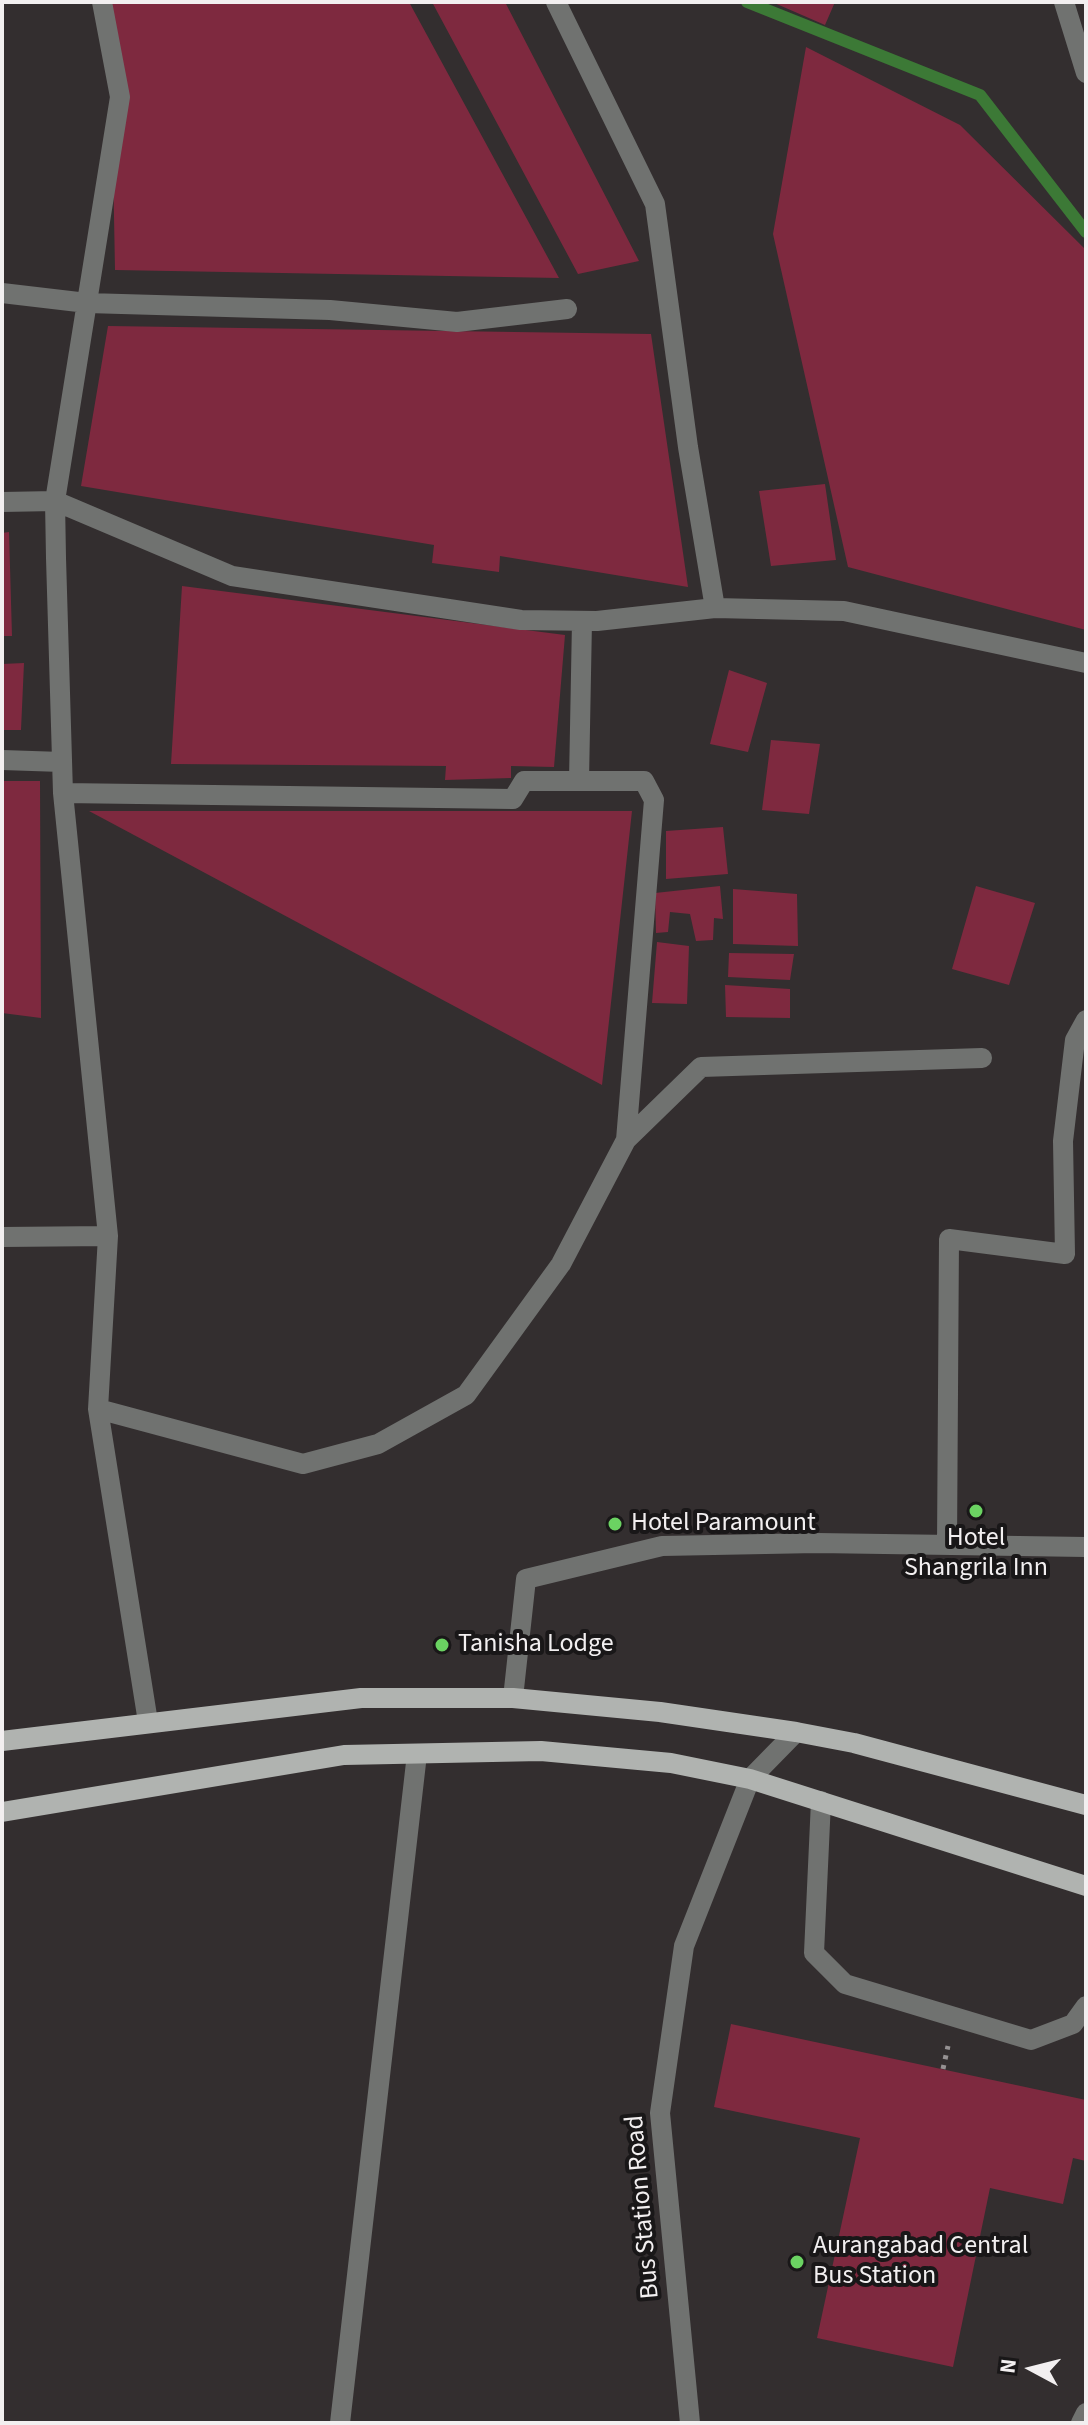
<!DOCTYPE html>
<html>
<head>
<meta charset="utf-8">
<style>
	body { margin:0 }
	#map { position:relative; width:1088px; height:2425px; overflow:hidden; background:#332e2f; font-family:"Source Sans 3",sans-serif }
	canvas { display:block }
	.frame { position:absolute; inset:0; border:4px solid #f2eff0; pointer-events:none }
	.north { position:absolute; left:992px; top:2329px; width:80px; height:80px; -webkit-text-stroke:6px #191718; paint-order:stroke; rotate:277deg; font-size:22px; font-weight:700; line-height:32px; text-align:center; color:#f2eff0 }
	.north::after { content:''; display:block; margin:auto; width:28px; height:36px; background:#f2eff0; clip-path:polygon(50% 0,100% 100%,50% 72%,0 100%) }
</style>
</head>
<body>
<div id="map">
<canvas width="1088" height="2425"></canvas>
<div class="frame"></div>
<div class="north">N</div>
</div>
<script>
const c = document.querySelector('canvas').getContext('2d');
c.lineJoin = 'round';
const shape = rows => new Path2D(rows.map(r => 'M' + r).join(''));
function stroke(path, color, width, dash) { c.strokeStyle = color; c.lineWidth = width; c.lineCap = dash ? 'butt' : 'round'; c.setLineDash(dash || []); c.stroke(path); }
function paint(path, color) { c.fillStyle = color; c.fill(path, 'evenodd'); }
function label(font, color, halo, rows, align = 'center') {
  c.font = font + ' "Source Sans 3",sans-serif'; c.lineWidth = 8; c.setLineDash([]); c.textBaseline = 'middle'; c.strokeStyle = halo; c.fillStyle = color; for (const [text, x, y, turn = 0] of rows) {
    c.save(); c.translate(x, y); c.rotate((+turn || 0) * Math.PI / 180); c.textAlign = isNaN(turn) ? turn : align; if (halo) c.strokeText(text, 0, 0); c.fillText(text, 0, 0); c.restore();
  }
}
const stream = shape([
	[747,2,980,95,1086,232]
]);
const building = shape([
	[110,2,409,2,559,278,115,270],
	[432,2,505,2,639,261,578,274],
	[772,2,835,2,825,25],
	[806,47,960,125,1086,250,1086,630,848,567,773,234],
	[108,326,651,334,688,587,500,556,499,572,432,563,434,545,81,486],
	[825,484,836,560,771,566,759,491],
	[9,532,12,636,2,636,2,533],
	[182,586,565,635,554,767,511,766,511,778,445,780,446,766,171,764],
	[24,663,21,730,2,730,2,664],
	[729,670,767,683,748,752,710,744],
	[771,740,820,744,809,814,762,810],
	[2,781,40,781,41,1018,2,1013],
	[89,811,632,811,602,1085],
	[723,827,728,874,666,879,666,831],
	[720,886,723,919,714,918,713,940,696,941,690,914,670,912,668,932,656,933,655,893],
	[976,886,1035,903,1009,985,952,969],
	[733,889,797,894,798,946,733,944],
	[657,942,689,946,687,1004,652,1003],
	[729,953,794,954,790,980,728,977],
	[725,985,790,989,790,1018,726,1017],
	[731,2024,1086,2100,1086,2161,1073,2158,1063,2204,990,2188,953,2367,817,2338,860,2138,714,2107]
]);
const path = shape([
	[943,2069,948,2046]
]);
const minor = shape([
	[102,2,120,97,55,501,56,558,63,793,108,1236,98,1409,148,1722],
	[556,2,655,204,688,447,715,608],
	[1064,2,1086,73],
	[2,293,87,303,330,310,457,322,567,309],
	[2,502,55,501,232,576,521,620,597,621,715,608,844,611,1086,663],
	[2,760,62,762],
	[579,781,582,621],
	[63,793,513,799,524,781,644,781,654,800,626,1140],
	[2,1237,108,1236],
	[98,1409,303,1464,378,1444,466,1395,561,1264,626,1140,701,1067,982,1058],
	[947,1545,949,1239,1065,1254,1063,1141,1075,1040,1086,1020],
	[513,1698,526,1579,662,1546,817,1543,1086,1547],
	[821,1801,814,1953,845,1984,1031,2040,1073,2024,1086,2006],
	[340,2423,417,1754],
	[690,2423,660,2113,684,1946,750,1779,796,1732],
	[1081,2423,1086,2413]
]);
const major = shape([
	[2,1741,361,1698,513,1698,660,1712,796,1732,854,1743,1086,1805],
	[2,1812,344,1755,541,1751,671,1763,750,1779,1086,1886]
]);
const markers = [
	[976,1511,8,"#6bd362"],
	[615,1524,8,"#6bd362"],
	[442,1645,8,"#6bd362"],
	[797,2262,8,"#6bd362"]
];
const poiNames = [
	["Hotel Paramount",631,1524],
	["Hotel",976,1539,"center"],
	["Shangrila Inn",976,1569,"center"],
	["Tanisha Lodge",458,1645],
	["Aurangabad Central",813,2247],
	["Bus Station",813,2277]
];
const streetNames = [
	["Bus Station Road",644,2207,-95]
];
stroke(stream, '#3c7936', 12);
paint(building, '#7e293f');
stroke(path, '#959192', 5, [4, 6]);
stroke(minor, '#707270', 20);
stroke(major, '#b0b3b0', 20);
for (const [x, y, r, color] of markers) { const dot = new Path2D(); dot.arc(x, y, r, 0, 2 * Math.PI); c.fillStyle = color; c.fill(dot); stroke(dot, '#191718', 3); }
label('26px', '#f2eff0', '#191718', poiNames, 'left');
label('26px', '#f2eff0', '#191718', streetNames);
</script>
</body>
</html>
